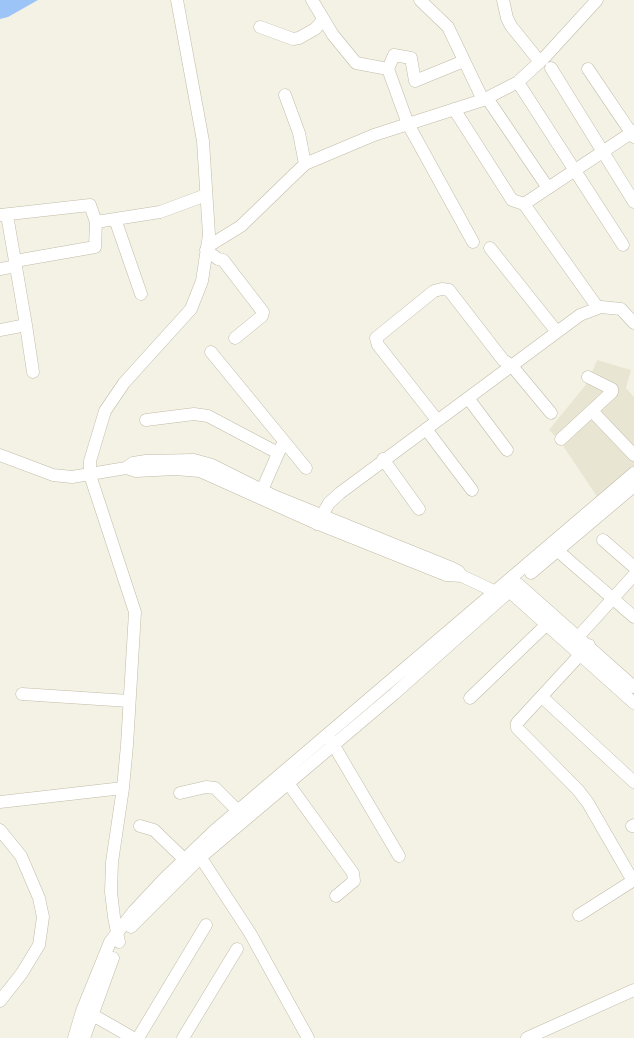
<!DOCTYPE html>
<html>
<head>
<meta charset="utf-8">
<style>
	body { margin:0 }
	canvas { display:block; background:#f4f2e5 }
</style>
</head>
<body>
<canvas width="634" height="1038"></canvas>
<script>
const c = document.querySelector('canvas').getContext('2d');
c.lineJoin = 'round';
function paint(path, color) { c.fillStyle = color; c.fill(path, 'evenodd'); }
const shape = rows => new Path2D(rows.map(r => 'M' + r).join(''));
function stroke(path, color, width, dash) { c.strokeStyle = color; c.lineWidth = width; c.lineCap = dash ? 'butt' : 'round'; c.setLineDash(dash || []); c.stroke(path); }
const residential = shape([
	[597,360,631,370,626,388,634,397,634,466,598,498,559,440,549,430,588,382]
]);
const water = shape([
	[0,0,38,0,8,17,0,19]
]);
const minor = shape([
	[312,0,333,35,356,63,388,69,394,55,411,58,415,81,464,61],
	[503,0,507,18,511,26,540,62],
	[260,27,293,39,299,38,315,29,323,20],
	[551,68,634,202],
	[388,69,408,124,473,242],
	[588,69,634,137],
	[521,87,623,245],
	[285,95,299,133,305,164],
	[483,100,518,82,544,58,597,0],
	[491,104,548,188],
	[454,109,512,200,524,204],
	[0,215,90,205,96,222],
	[7,215,15,261],
	[115,219,141,294],
	[207,247,241,226,305,164,374,135,483,100,448,27,420,0],
	[490,248,557,332],
	[206,250,218,259,223,260,263,312,262,316,235,338],
	[0,269,16,266],
	[598,308,524,204,634,131],
	[26,325,33,372],
	[0,330,26,325,15,261,95,247,96,222,160,212,206,195],
	[211,352,306,468],
	[468,398,507,450],
	[592,411,634,455],
	[146,420,194,414,208,416,278,453],
	[437,420,378,345,376,338,434,291,442,289,449,290,503,360,512,366,551,413],
	[426,429,472,490],
	[561,439,612,392,612,389,588,377],
	[0,455,53,475,72,477,126,468,133,463,146,461,194,460,212,465,274,496,452,568,458,571,462,576,500,594],
	[383,459,419,509],
	[126,468,136,471,175,469,200,471,316,523,446,575,462,576],
	[262,490,281,447],
	[317,524,329,503,340,493,580,315,601,307,621,309,634,323],
	[603,540,634,567],
	[558,551,634,617],
	[531,573,634,486],
	[518,584,634,687],
	[509,591,634,703],
	[578,637,634,575],
	[589,645,517,723,517,728,578,790,588,803,633,881],
	[22,694,129,701],
	[542,697,634,782],
	[470,698,546,625],
	[330,739,399,856],
	[285,779,353,873,354,881,336,896],
	[180,793,206,787,215,788,238,811],
	[0,802,123,788],
	[140,826,154,830,184,859],
	[632,826,634,825],
	[0,830,21,856,39,898,43,917,39,945,22,973,0,1001],
	[197,852,250,933,308,1038],
	[579,915,634,880],
	[131,927,201,857,394,694,511,590],
	[119,942,114,917,111,892,112,862,123,788,127,745,135,612,90,475,90,461,105,411,124,383,191,309,202,281,209,235,203,141,177,0],
	[91,1014,133,1038],
	[74,1038,82,1011,110,942,134,911,163,880,214,831,634,473],
	[84,1038,113,958],
	[138,1038,206,925],
	[183,1038,237,949],
	[527,1038,634,990]
]);
paint(residential, '#e9e5d3');
paint(water, '#9cc4f7');
stroke(minor, '#c1bba7', 13);
stroke(minor, '#fff', 12);
</script>
</body>
</html>
